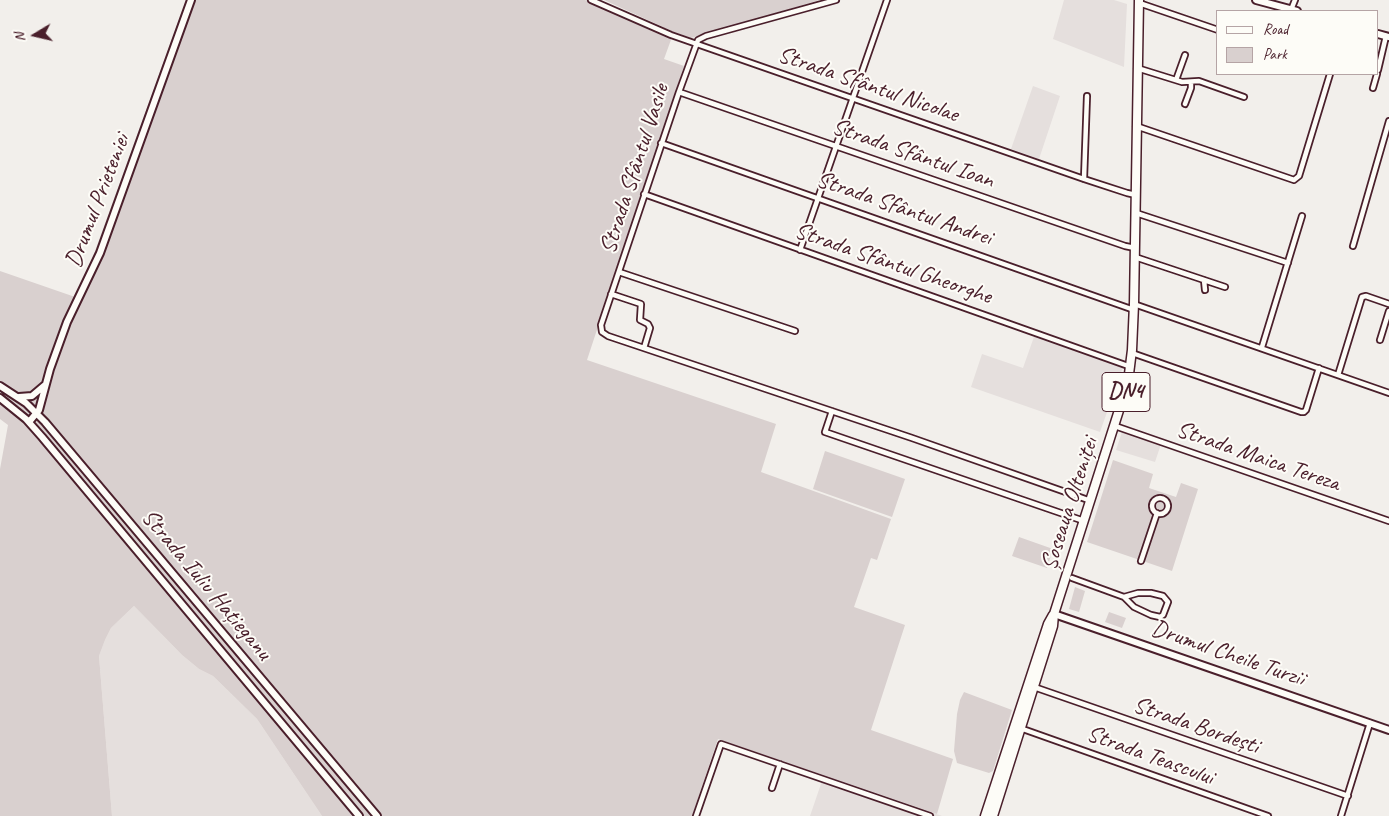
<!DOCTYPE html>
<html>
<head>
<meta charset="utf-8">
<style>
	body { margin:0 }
	#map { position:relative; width:1389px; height:816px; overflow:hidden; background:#f2efeb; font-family:Caveat,sans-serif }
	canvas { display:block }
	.legend { position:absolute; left:1216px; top:10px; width:162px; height:65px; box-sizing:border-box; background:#fdfcf7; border:1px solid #b5a4a5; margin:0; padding:6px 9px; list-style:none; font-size:15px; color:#4a1f2b }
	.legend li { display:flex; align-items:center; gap:10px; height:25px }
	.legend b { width:25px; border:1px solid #b5a4a5 }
	.north { position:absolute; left:10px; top:10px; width:50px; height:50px; -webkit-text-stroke:4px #fdfcf7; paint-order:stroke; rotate:261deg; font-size:14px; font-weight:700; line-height:20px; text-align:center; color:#4a1f2b }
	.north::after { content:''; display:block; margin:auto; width:18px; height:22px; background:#4a1f2b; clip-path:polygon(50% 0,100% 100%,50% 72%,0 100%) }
</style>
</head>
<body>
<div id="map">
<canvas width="1389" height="816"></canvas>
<ul class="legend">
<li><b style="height:6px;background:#fdfcf7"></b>Road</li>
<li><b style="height:14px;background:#d9d0cf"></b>Park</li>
</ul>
<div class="north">N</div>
</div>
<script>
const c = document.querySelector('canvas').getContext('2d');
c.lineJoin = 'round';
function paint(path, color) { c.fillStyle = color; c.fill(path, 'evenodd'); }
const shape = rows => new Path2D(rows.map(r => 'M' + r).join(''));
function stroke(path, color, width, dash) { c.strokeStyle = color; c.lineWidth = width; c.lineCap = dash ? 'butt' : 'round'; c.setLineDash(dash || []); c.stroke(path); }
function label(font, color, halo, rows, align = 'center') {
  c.font = font + ' Caveat,sans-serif'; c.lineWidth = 4; c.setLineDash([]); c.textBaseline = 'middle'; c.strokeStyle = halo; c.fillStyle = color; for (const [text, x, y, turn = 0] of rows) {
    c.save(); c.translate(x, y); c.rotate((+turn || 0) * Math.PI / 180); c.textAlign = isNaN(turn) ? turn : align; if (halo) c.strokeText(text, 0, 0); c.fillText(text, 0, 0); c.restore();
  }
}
const built = shape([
	[1064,0,1114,0,1127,4,1124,67,1053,39],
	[1033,86,1060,96,1039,159,1011,149],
	[1035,334,1123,367,1100,432,971,387,982,354,1023,368],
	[1122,432,1161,444,1155,462,1116,450],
	[134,606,182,655,199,669,213,676,257,719,322,816,112,816,99,656,105,640,111,628],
	[824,775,942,816,810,816]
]);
const green = shape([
	[186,0,585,0,672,37,664,59,684,66,587,360,776,424,761,472,891,519,877,560,871,558,854,607,905,625,871,730,953,759,937,814,718,739,692,816,322,816,257,719,213,676,199,669,182,655,134,606,111,628,105,640,99,656,112,816,0,816,0,469,8,425,0,419,0,271,78,298],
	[604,0,820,0,691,38,674,32],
	[825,451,905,479,892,517,813,489],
	[1113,460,1153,474,1149,488,1176,497,1181,483,1198,489,1172,571,1087,542],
	[1019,537,1053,549,1047,568,1012,556],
	[1075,587,1085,591,1079,612,1069,609],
	[1109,612,1126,618,1122,628,1105,622],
	[964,692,1012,710,993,771,989,773,957,763,954,751,957,714,960,700]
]);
const street = shape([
	[591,0,671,35,1084,179,1127,193,1136,195],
	[836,0,706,36,698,40,679,92,601,325,602,332,608,336,912,438,1091,501],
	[1139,3,1218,30],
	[1291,10,1295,0],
	[1137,68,1182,82,1199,81,1244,97],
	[1378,70,1386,36],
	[1176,80,1185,55],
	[1373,88,1377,74],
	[679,92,1125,246,1135,248],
	[1185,104,1191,88,1191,82],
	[1136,126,1294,180,1299,176,1330,74],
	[661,143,1134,310],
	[1084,179,1087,96],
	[644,194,1131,367],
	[1136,213,1288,263],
	[1353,246,1389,121],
	[800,250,887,0],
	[1135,257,1225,287],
	[619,272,795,331],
	[1204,280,1205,290],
	[611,294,641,304,640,320,648,324,650,328,644,348],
	[1134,304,1389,393],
	[1380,340,1389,311],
	[1262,347,1302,216],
	[1132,353,1301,412,1304,412,1306,410,1319,368],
	[1338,375,1362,297,1366,296,1389,304],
	[832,411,825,432,1084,521],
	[1115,426,1389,521],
	'1152 506a8 8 0 1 1 16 0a8 8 0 1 1-16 0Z',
	[1141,561,1157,513],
	[1072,578,1124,597,1134,607,1151,615,1160,617,1163,615,1168,602,1163,596,1151,593,1138,593,1124,597],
	[1034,687,1348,796],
	[1020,728,1268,816],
	[772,788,780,764],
	[696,816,721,744,930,816],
	[1341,816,1370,723]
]);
const secondary = shape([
	[1256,0,1297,11],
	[1378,34,1389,37],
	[0,386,26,403,45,422,377,816],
	[19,397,32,396,45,385],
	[0,398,26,419,42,437,359,816],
	[29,422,39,410,50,369,67,322,100,253,191,0],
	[1054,614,1389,730]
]);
const primary = shape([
	[985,816,1048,624,1053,615],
	[993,816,1053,626,1054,614,1128,382,1132,350,1134,304,1139,0]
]);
const shields = [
	[1126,392,48]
];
const shieldNames = [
	["DN4",1126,392]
];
const streetNames = [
	["Strada Sfântul Nicolae",868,85,19],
	["Strada Sfântul Ioan",913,154,19],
	["Strada Sfântul Vasile",635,169,-72],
	["Drumul Prieteniei",98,201,-69],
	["Strada Sfântul Andrei",904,209,19],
	["Strada Sfântul Gheorghe",893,264,19],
	["Strada Maica Tereza",1258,457,19],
	["Șoseaua Olteniței",1070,504,-72],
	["Strada Iuliu Hațieganu",206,585,50],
	["Drumul Cheile Turzii",1228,654,19],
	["Strada Bordești",1196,726,19],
	["Strada Teascului",1150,756,20]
];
paint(built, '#e5dfdd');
paint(green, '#d9d0cf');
stroke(street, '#4a1f2b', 8);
stroke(secondary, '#4a1f2b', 10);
stroke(primary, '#4a1f2b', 11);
stroke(street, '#fdfcf7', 4.5);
stroke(secondary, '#fdfcf7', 6);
stroke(primary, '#fdfcf7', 8);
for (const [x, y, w] of shields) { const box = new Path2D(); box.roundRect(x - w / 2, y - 19.5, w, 39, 4); c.fillStyle = '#fdfcf7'; c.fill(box); stroke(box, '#4a1f2b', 1); }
label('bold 22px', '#4a1f2b', null, shieldNames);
label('24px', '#4a1f2b', '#fdfcf7', streetNames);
</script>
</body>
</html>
